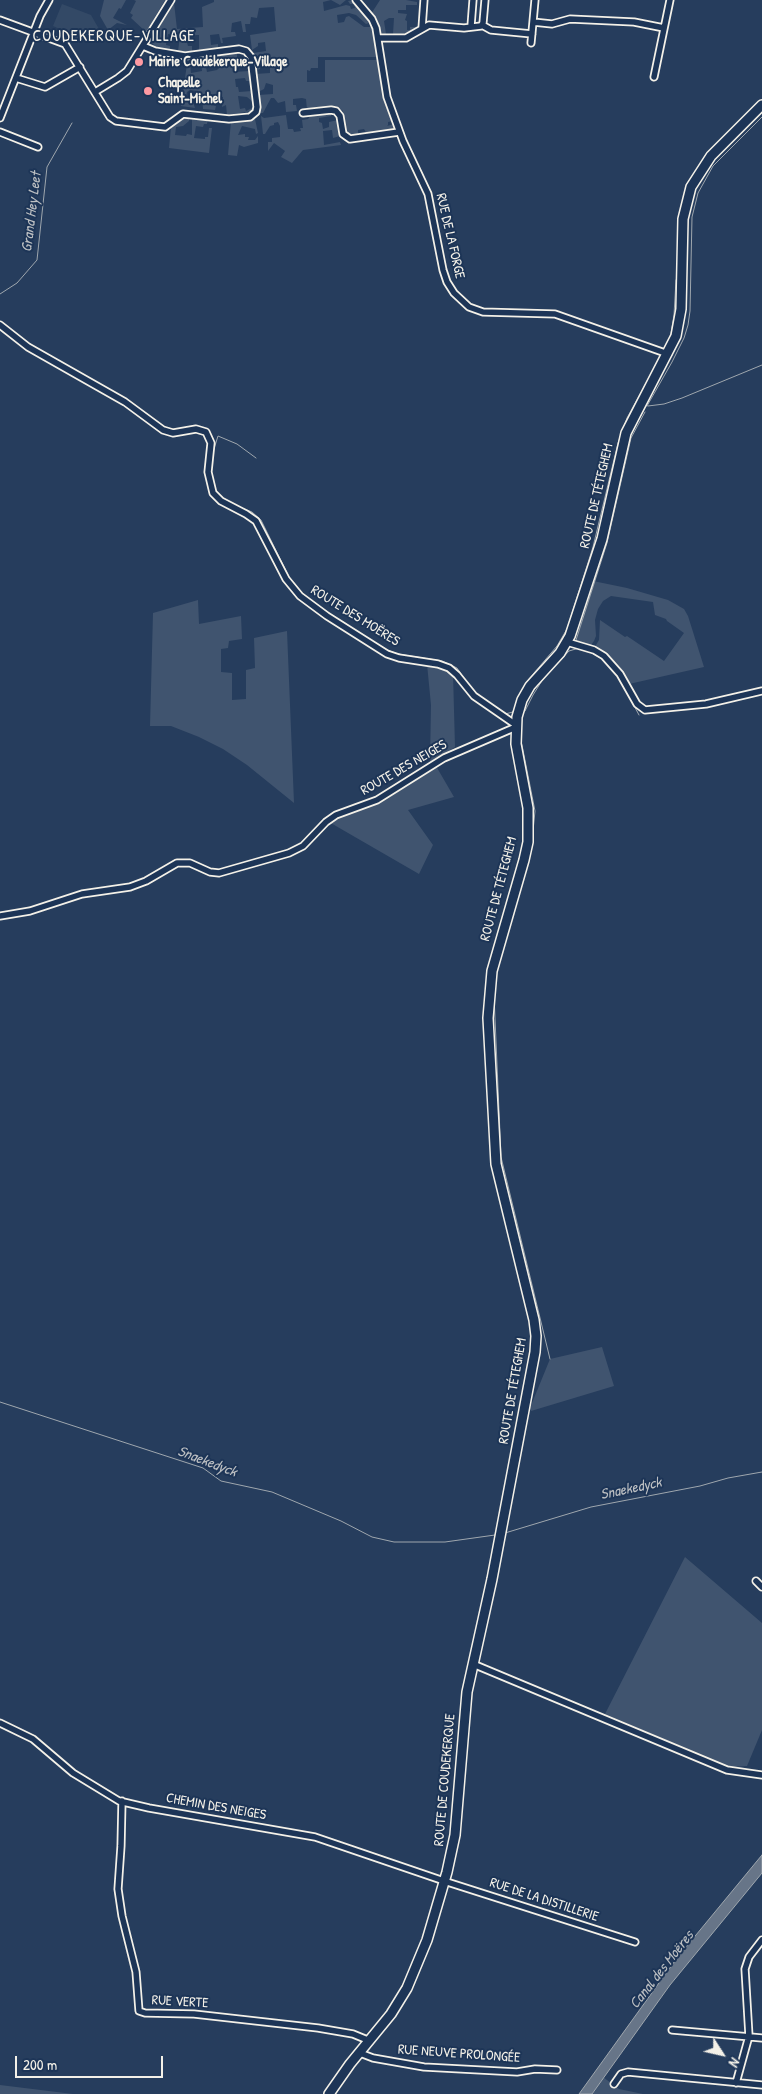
<!DOCTYPE html>
<html>
<head>
<meta charset="utf-8">
<style>
	body { margin:0 }
	#map { position:relative; width:762px; height:2094px; overflow:hidden; background:#263d5d; font-family:"Patrick Hand",sans-serif }
	canvas { display:block }
	.north { position:absolute; left:697px; top:2029px; width:50px; height:50px; -webkit-text-stroke:4px #1d3557; paint-order:stroke; rotate:125deg; font-size:14px; font-weight:700; line-height:20px; text-align:center; color:#f4f1e8 }
	.north::after { content:''; display:block; margin:auto; width:18px; height:22px; background:#f4f1e8; clip-path:polygon(50% 0,100% 100%,50% 72%,0 100%) }
	.scale { position:absolute; left:15px; top:2056px; width:148px; height:22px; box-sizing:border-box; border:2px solid #f4f1e8; border-top:0; padding-left:6px; font-size:15px; line-height:18px; white-space:nowrap; color:#f4f1e8; -webkit-text-stroke:4px #1d3557; paint-order:stroke }
</style>
</head>
<body>
<div id="map">
<canvas width="762" height="2094"></canvas>
<div class="north">N</div>
<div class="scale">200 m</div>
</div>
<script>
const c = document.querySelector('canvas').getContext('2d');
c.lineJoin = 'round';
function paint(path, color) { c.fillStyle = color; c.fill(path, 'evenodd'); }
const shape = rows => new Path2D(rows.map(r => 'M' + r).join(''));
function stroke(path, color, width, dash) { c.strokeStyle = color; c.lineWidth = width; c.lineCap = dash ? 'butt' : 'round'; c.setLineDash(dash || []); c.stroke(path); }
function label(font, color, halo, rows, align = 'center') {
  c.font = font + ' "Patrick Hand",sans-serif'; c.lineWidth = 4; c.setLineDash([]); c.textBaseline = 'middle'; c.strokeStyle = halo; c.fillStyle = color; for (const [text, x, y, turn = 0] of rows) {
    c.save(); c.translate(x, y); c.rotate((+turn || 0) * Math.PI / 180); c.textAlign = isNaN(turn) ? turn : align; if (halo) c.strokeText(text, 0, 0); c.fillText(text, 0, 0); c.restore();
  }
}
const built = shape([
	[62,4,91,15,99,29,75,43,71,41,64,31,53,26]
]);
const green = shape([
	[104,0,126,0,121,9,119,8,113,18,127,25,117,23,108,30,100,16],
	[134,0,165,0,146,32,131,18,133,15,130,13,136,1],
	[214,0,346,0,340,5,331,0,323,2,324,11,346,5,350,6,351,9,355,8,354,4,350,4,348,1,353,0,369,23,366,24,356,15,349,13,337,15,338,23,344,22,346,17,349,16,364,27,373,27,379,57,318,57,318,68,311,68,310,71,307,70,307,82,325,82,325,60,379,60,385,99,393,121,388,122,388,125,387,126,394,124,396,128,367,134,364,129,358,130,358,135,350,136,346,133,343,111,336,106,307,110,306,99,302,98,293,99,293,105,296,105,297,111,286,112,285,101,278,103,274,98,271,98,263,113,260,113,258,95,273,94,273,85,266,83,264,89,258,92,255,74,270,73,270,60,261,60,260,69,255,71,253,53,266,51,265,42,258,43,258,46,252,50,250,35,276,31,274,7,259,8,257,18,251,17,250,24,245,24,246,32,243,32,241,21,232,23,231,32,235,32,236,36,222,38,223,43,221,43,219,34,210,35,211,45,218,44,218,48,199,51,199,35,197,35,185,36,188,46,192,46,192,51,178,51,180,37,168,34,166,45,170,46,170,49,155,46,152,43,152,39,174,3,177,29,203,27,202,7,214,2],
	[380,0,406,0,417,2,417,5,406,5,406,10,398,10,398,13,407,14,405,20,407,21,407,30,410,30,410,27,418,27,405,35,393,34,394,18,389,18,384,21,386,34,381,34,378,24,371,14],
	[237,53,237,58,232,60,233,72,249,71,250,81,246,81,245,78,235,79,236,87,238,87,239,92,252,91,253,102,247,97,238,96,240,109,245,108,246,111,254,107,252,111,227,115,226,105,222,107,223,97,211,95,209,102,212,102,211,105,216,106,215,110,203,109,202,95,197,95,198,91,190,90,187,92,185,100,193,102,195,108,181,106,187,64,190,64,191,73,202,71,201,62,205,62,207,72,217,70,219,68,216,66,216,61,212,61,209,57],
	[331,113,331,116,319,118,319,122,322,123,323,129,329,127,329,122,338,120,340,136,333,138,332,130,323,131,324,145,340,142,341,145,303,150,292,163,281,157,285,151,274,143,268,151,268,142,272,142,272,138,280,137,280,126,278,122,274,123,274,125,270,126,265,134,263,134,261,116,264,118,286,115,288,129,293,129,294,132,301,131,300,128,303,128,302,120,308,119,311,115],
	[186,116,189,116,189,121,183,126,176,127,175,135,186,136,187,134,192,135,192,117,208,119,207,124,204,124,203,127,196,126,194,138,205,139,205,137,208,137,209,128,212,128,209,153,169,148,171,127],
	[255,119,258,133,256,134,255,129,242,126,238,135,245,134,245,137,249,137,248,140,255,140,258,136,258,143,244,147,239,145,237,156,228,155,231,121],
	[593,581,627,588,668,600,684,609,688,616,704,667,629,684,597,650,596,645,599,640,600,620,625,637,627,636,664,661,684,633,667,621,666,619,655,615,653,602,611,596,603,601,598,609,595,620,596,636,594,641,591,645,583,646,576,640],
	[198,600,199,624,241,616,242,639,229,641,228,648,221,649,221,672,232,673,232,700,246,699,246,670,255,668,254,638,287,631,294,803,247,765,223,749,199,737,171,726,150,726,153,613],
	[427,664,441,667,453,673,455,747,430,762,431,705],
	[436,766,454,797,408,810,433,845,419,874,329,822,334,818,380,802],
	[602,1347,614,1386,531,1411,530,1408,550,1359],
	[685,1557,762,1623,762,1730,747,1766,729,1767,605,1714],
	[603,2077,619,2089,643,2094,592,2094],
	[0,2085,73,2094,0,2094]
]);
const water = shape([
	[762,1855,762,1873,670,1985,592,2094,579,2094,677,1958,762,1855]
]);
const stream = shape([
	[0,294,17,283,37,260,47,167,72,123],
	[670,339,674,315,676,280],
	[647,406,672,362,684,338,688,325,690,311,692,217,698,193,713,166,762,117],
	[648,406,664,404,682,398,762,365],
	[213,452,218,436,237,444,256,458],
	[235,505,252,512,261,520,291,581],
	[326,612,333,616],
	[577,642,576,640,607,543,631,438,645,412],
	[385,649,398,654,442,661,457,668,466,681],
	[588,651,604,660],
	[474,692,481,697],
	[630,698,639,715],
	[525,711,533,695,543,679,569,651,579,648],
	[505,714,513,712,518,698,528,680,557,646,567,629,593,547,618,443,627,418,661,356],
	[521,740,535,811,532,841],
	[507,935,532,845],
	[495,981,499,962],
	[494,995,501,1157,550,1359],
	[0,1402,203,1468,221,1481,272,1492,341,1521,372,1537,394,1542,445,1542,495,1535],
	[505,1533,591,1507,700,1486,728,1478,762,1472]
]);
const street = shape([
	[356,0,372,19,376,28,387,97,403,141,428,194,443,270,447,282,454,293,469,307,483,312,555,314,668,354],
	[0,20,65,44,110,117,116,121,165,127,183,114,229,119,250,117,256,112,257,107,251,57,246,51,239,49,185,56,155,51,143,46],
	[533,22,552,24,570,19,634,22,664,28],
	[482,25,491,30,532,34],
	[471,26,473,0],
	[422,28,424,0],
	[378,38,406,38,429,25,464,28,481,26,483,23,485,0],
	[531,43,535,0],
	[654,77,670,0],
	[16,78,45,87,80,67],
	[95,92,118,78,127,71,171,0],
	[303,113,331,110,336,111,340,116,343,134,350,139,399,132],
	[0,118,40,16,49,0],
	[0,132,38,147],
	[0,325,28,347,125,402,163,430,173,433,196,429,206,432,211,443,208,472,213,493,221,501,246,514,256,521,286,579,300,596,327,616,387,654,399,658,438,664,449,668,457,675,474,696,516,725],
	[567,642,594,650,604,656,620,674,637,704,645,710,706,704,762,691],
	[0,916,30,911,82,894,130,887,146,881,177,863,190,863,210,872,219,873,289,853,303,846,326,822,336,815,377,800,444,758,516,727],
	[756,1581,762,1587],
	[473,1664,727,1770,762,1775],
	[0,1723,33,1739,73,1773,119,1801,149,1808,315,1837,444,1881,635,1942],
	[122,1801,121,1846,118,1889,122,1916,136,1972,139,2011,145,2013,194,2014,318,2028,353,2034,370,2041],
	[672,2030,762,2038],
	[360,2053,373,2058,424,2067,517,2072,535,2069,557,2070],
	[736,2083,749,2036,745,1969,749,1957,762,1940],
	[614,2084,621,2074,628,2072,762,2085]
]);
const secondary = shape([
	[329,2094,350,2064,391,2014,407,1988,427,1940,447,1872,455,1835,467,1692,492,1579,535,1352,536,1336,534,1320,496,1164,488,1018,492,971,524,860,528,842,528,808,516,744,517,717,522,700,530,686,560,653,570,636,602,539,626,433,676,336,681,309,683,219,691,187,711,156,762,105]
]);
const markers = [
	[139,62,5,"#ff9aa2"],
	[148,91,5,"#ff9aa2"]
];
const poiNames = [
	["Mairie Coudekerque-Village",149,62],
	["Chapelle",158,83],
	["Saint-Michel",158,99]
];
const streetNames = [
	["RUE DE LA FORGE",450,236,77],
	["ROUTE DE TÉTEGHEM",597,496,-77],
	["ROUTE DES MOËRES",355,616,32],
	["ROUTE DES NEIGES",404,768,-30],
	["ROUTE DE TÉTEGHEM",499,889,-75],
	["ROUTE DE TÉTEGHEM",513,1391,-80],
	["ROUTE DE COUDEKERQUE",445,1780,-85],
	["CHEMIN DES NEIGES",216,1807,10],
	["RUE DE LA DISTILLERIE",544,1900,18],
	["RUE VERTE",180,2002,3],
	["RUE NEUVE PROLONGÉE",459,2054,4]
];
const waterNames = [
	["Grand Hey Leet",32,212,-83],
	["Snaekedyck",207,1462,21],
	["Snaekedyck",631,1489,-12],
	["Canal des Moëres",662,1970,-52]
];
const quarterNames = [
	["COUDEKERQUE-VILLAGE",114,37]
];
paint(built, '#334966');
paint(green, '#40546f');
paint(water, '#677588');
stroke(water, '#9fa7ae', 1);
stroke(stream, '#9fa7ae', 1);
stroke(street, '#f4f1e8', 9);
stroke(secondary, '#f4f1e8', 12);
stroke(street, '#1d3557', 5.5);
stroke(secondary, '#1d3557', 9);
for (const [x, y, r, color] of markers) { const dot = new Path2D(); dot.arc(x, y, r, 0, 2 * Math.PI); c.fillStyle = color; c.fill(dot); stroke(dot, '#1d3557', 2); }
label('bold 14px', '#f4f1e8', '#1d3557', poiNames, 'left');
label('14px', '#f4f1e8', '#1d3557', streetNames);
label('italic 15px', '#bcbfc2', '#1d3557', waterNames);
c.letterSpacing = '1px';
label('16px', '#f4f1e8', '#1d3557', quarterNames);
c.letterSpacing = '0px';
</script>
</body>
</html>
